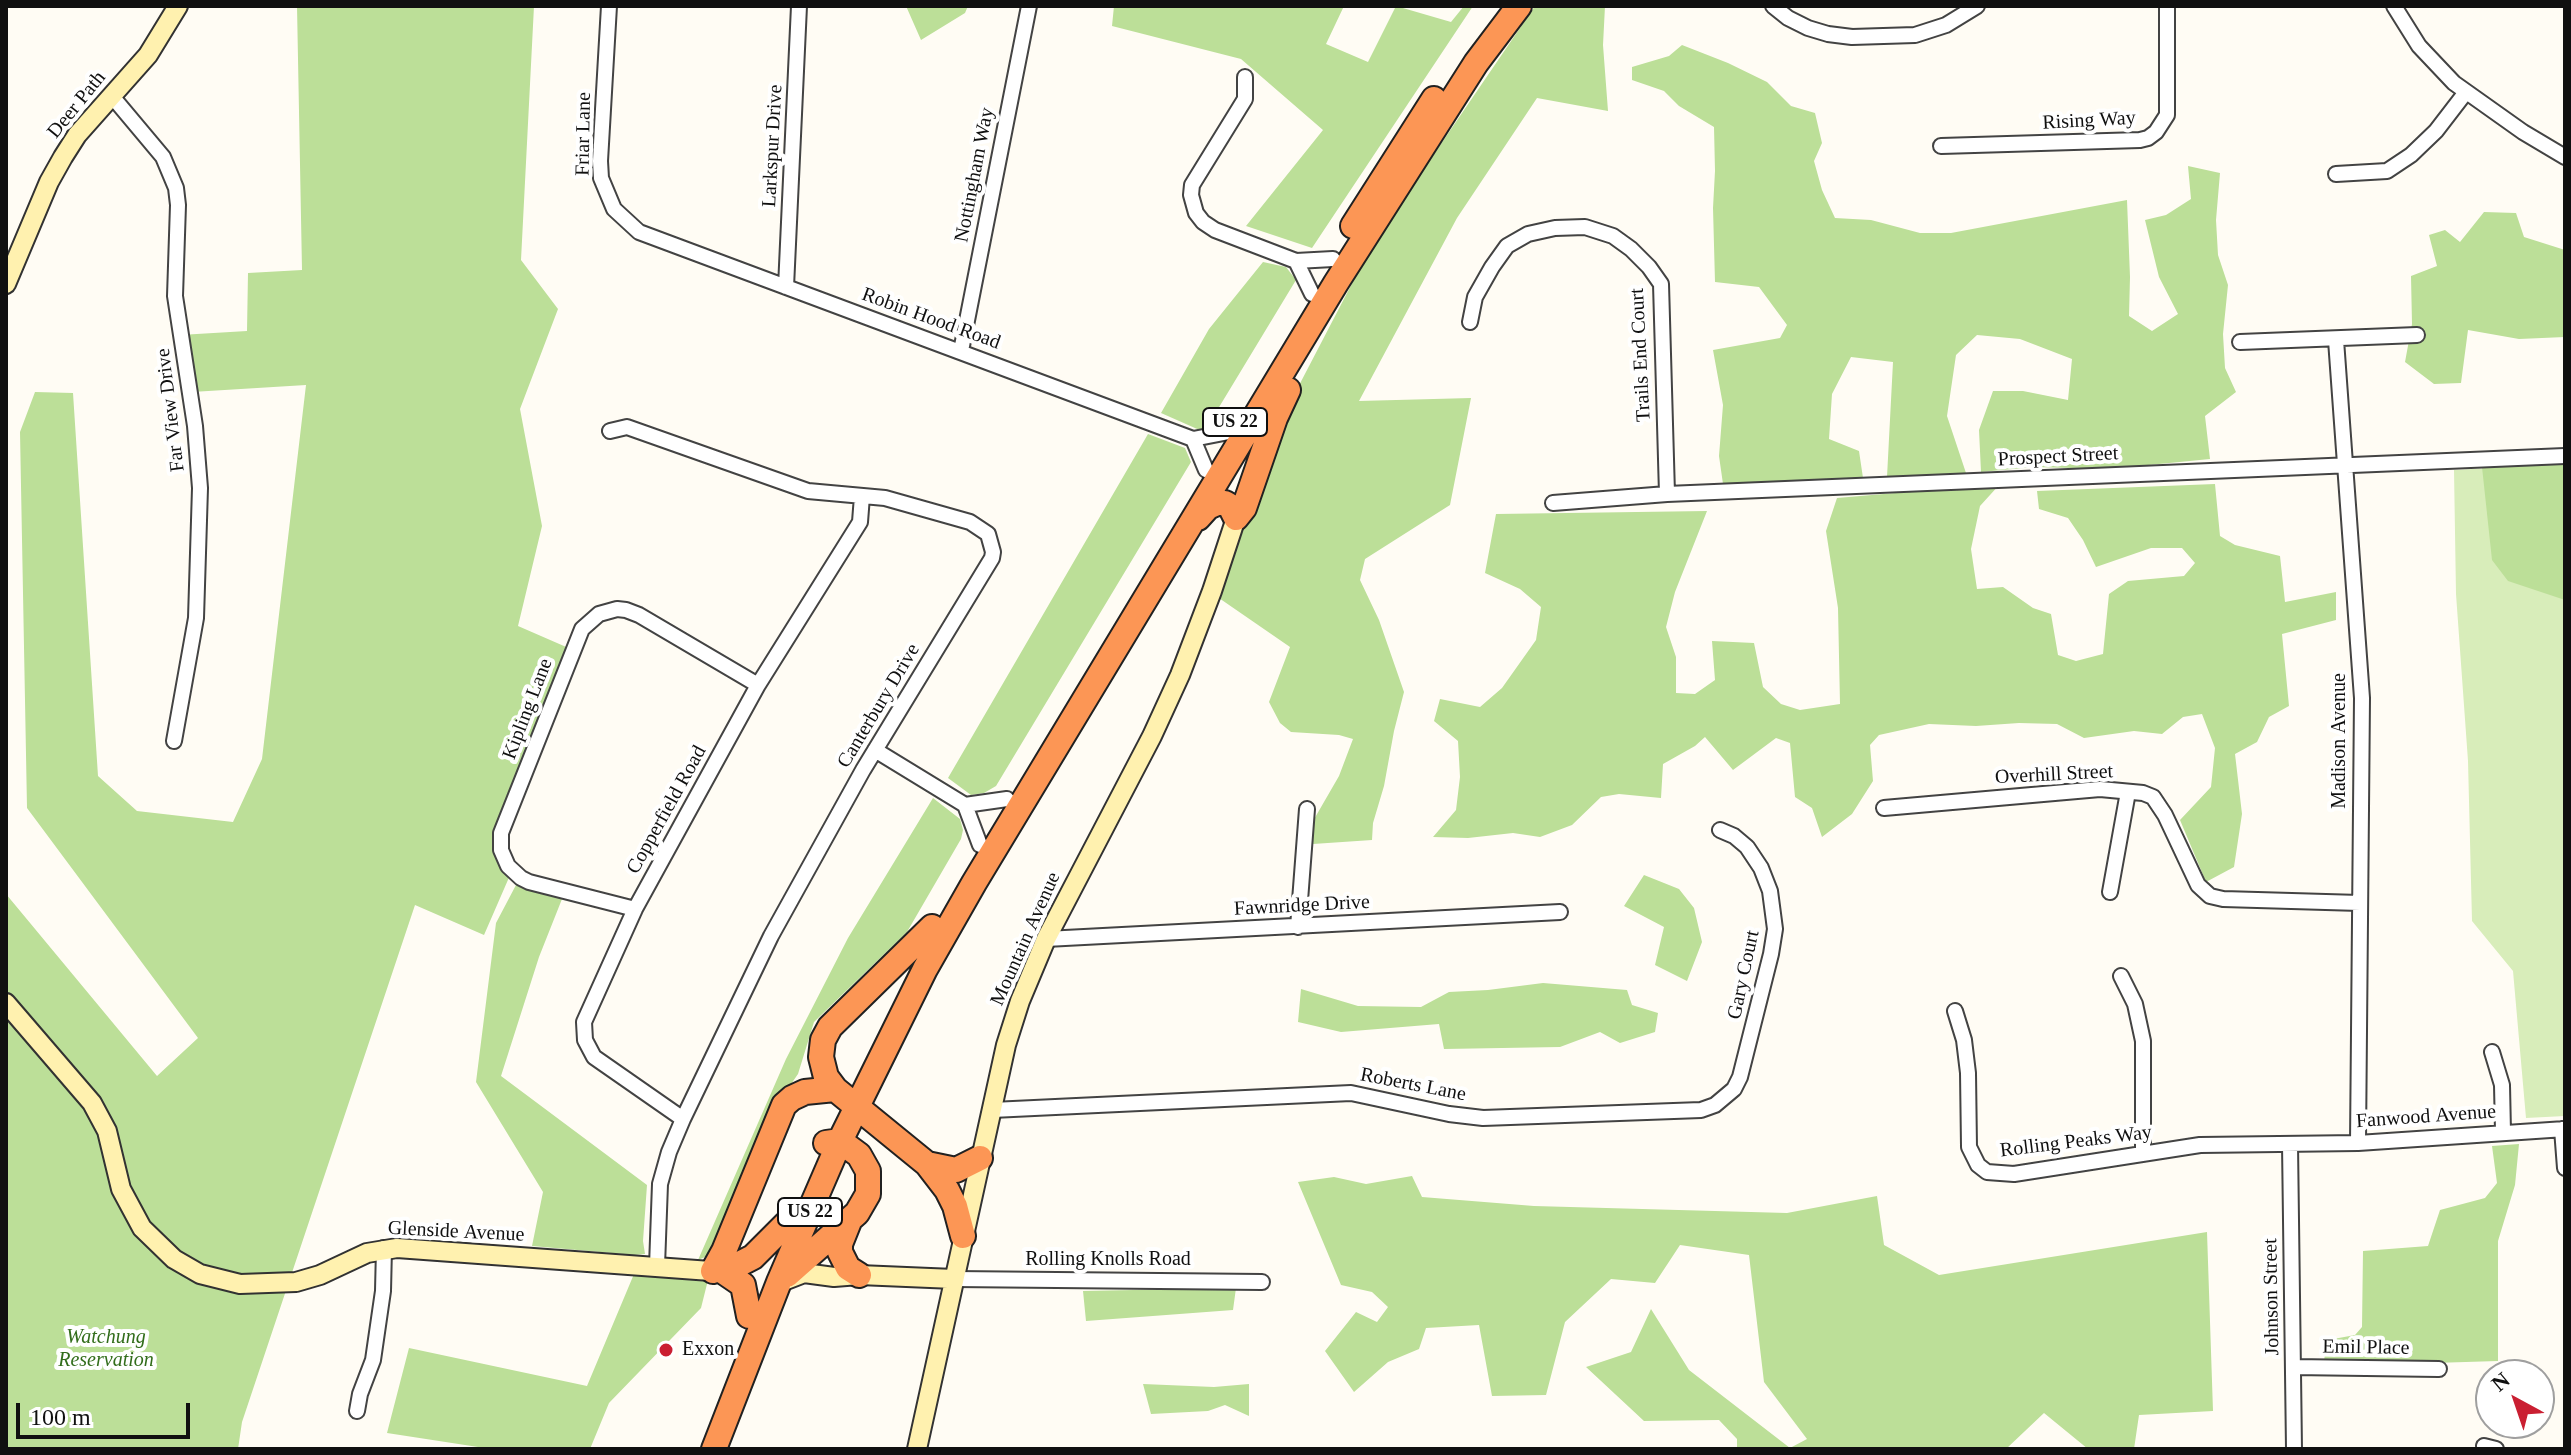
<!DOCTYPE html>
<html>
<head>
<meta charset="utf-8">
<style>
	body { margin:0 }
	#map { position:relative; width:2571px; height:1455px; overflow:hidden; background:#fffcf4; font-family:Georgia,serif }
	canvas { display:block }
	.frame { position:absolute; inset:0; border:8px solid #101010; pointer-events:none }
	.north { position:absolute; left:2475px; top:1359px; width:80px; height:80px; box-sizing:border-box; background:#fff; border:2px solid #9f9f9f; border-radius:50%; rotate:320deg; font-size:22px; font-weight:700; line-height:32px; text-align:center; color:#101010 }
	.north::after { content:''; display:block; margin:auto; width:28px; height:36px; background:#ca1f32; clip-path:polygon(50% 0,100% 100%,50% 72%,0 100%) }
	.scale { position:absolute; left:16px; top:1403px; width:174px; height:36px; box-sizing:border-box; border:4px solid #101010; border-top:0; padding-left:10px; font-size:24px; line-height:28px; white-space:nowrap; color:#101010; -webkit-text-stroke:6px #fff; paint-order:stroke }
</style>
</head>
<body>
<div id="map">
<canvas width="2571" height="1455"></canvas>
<div class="frame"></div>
<div class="north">N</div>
<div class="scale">100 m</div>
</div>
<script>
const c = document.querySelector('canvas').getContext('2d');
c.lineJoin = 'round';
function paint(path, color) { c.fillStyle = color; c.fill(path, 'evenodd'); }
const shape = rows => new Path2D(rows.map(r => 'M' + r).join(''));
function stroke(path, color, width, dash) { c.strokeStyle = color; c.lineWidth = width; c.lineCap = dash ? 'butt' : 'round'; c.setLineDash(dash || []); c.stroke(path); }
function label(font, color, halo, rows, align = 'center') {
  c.font = font + ' Georgia,serif'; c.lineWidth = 8; c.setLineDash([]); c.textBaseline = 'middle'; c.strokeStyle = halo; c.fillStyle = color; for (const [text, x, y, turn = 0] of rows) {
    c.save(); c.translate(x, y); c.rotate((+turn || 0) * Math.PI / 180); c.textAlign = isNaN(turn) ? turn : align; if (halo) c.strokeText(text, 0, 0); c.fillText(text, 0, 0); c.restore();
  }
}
const green = shape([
	[2565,464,2565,1116,2526,1118,2513,971,2472,921,2468,761,2456,594,2454,470]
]);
const forest = shape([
	[297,6,534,6,521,260,558,309,520,409,542,526,518,626,580,653,503,835,514,866,484,935,415,905,242,1422,238,1449,6,1449,6,894,157,1076,198,1038,27,808,20,432,35,392,73,393,98,776,137,811,233,822,262,759,306,385,192,392,180,335,247,331,248,273,302,270],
	[906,6,968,6,965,13,921,40],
	[1114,6,1344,6,1326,44,1368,62,1396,6,1451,22,1464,6,1473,6,1312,248,1246,226,1323,130,1241,59,1112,26],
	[1535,6,1605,6,1603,45,1608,111,1537,98,1457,218,1359,401,1471,398,1450,505,1365,559,1360,580,1379,620,1404,692,1394,731,1384,786,1373,823,1372,840,1313,844,1313,821,1339,776,1353,739,1339,735,1291,732,1280,723,1269,702,1290,647,1216,596,1281,420,1372,245],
	[1682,45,1728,63,1767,82,1791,106,1815,113,1822,143,1814,161,1822,190,1835,218,1871,220,1920,233,1951,233,2127,200,2130,277,2129,316,2152,331,2178,314,2159,277,2145,220,2166,215,2191,199,2188,166,2220,173,2216,220,2218,255,2228,285,2223,334,2225,368,2236,392,2205,416,2210,459,2108,469,2034,467,1981,472,1979,430,1993,391,2023,391,2068,400,2072,359,2020,339,1977,335,1956,355,1947,416,1966,473,1887,477,1893,362,1851,357,1832,394,1829,439,1859,451,1863,478,1775,484,1723,484,1719,456,1723,405,1713,350,1780,338,1787,325,1759,287,1715,282,1713,208,1715,171,1714,127,1679,106,1664,91,1632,80,1632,67,1669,56],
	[2484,212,2516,213,2524,237,2565,250,2565,337,2519,339,2468,330,2461,383,2434,384,2405,362,2412,324,2411,276,2437,266,2429,235,2445,230,2460,242],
	[1263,262,1286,267,1296,280,1204,432,1161,413,1209,329],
	[1148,434,1185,448,1191,462,996,786,984,793,971,795,948,778],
	[2565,464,2565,600,2508,581,2492,560,2482,467],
	[2000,484,1980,506,1971,549,1977,589,2003,587,2033,608,2051,614,2058,655,2076,661,2103,654,2109,594,2128,581,2184,576,2195,563,2182,548,2151,548,2096,567,2083,540,2068,518,2039,509,2037,491,2215,484,2220,536,2235,545,2280,556,2285,602,2336,592,2336,620,2282,634,2289,706,2269,717,2257,742,2235,754,2242,814,2234,867,2206,882,2180,820,2211,787,2215,748,2202,714,2183,717,2162,734,2134,731,2084,738,2057,724,2019,723,1976,726,1929,724,1879,735,1870,745,1873,781,1852,814,1822,837,1812,808,1795,797,1790,743,1776,738,1733,770,1705,737,1695,746,1663,764,1661,798,1619,794,1601,797,1572,825,1540,837,1513,833,1468,838,1433,837,1456,810,1460,777,1458,741,1434,721,1440,699,1480,707,1502,688,1536,640,1541,607,1520,589,1485,573,1496,514,1707,511,1675,592,1666,627,1676,657,1676,693,1695,694,1715,680,1712,641,1754,643,1763,687,1781,704,1800,710,1840,704,1838,608,1826,531,1837,498],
	[933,798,960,819,963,830,961,839,907,932,814,1022,798,1074,778,1103,710,1255,698,1260,786,1059,848,938],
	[1644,875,1679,889,1694,908,1702,942,1687,981,1655,965,1664,927,1624,906],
	[516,885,562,899,539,957,501,1076,647,1185,643,1241,645,1254,634,1255,532,1246,543,1192,476,1082,496,923],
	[1543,983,1627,990,1632,1005,1658,1013,1655,1032,1620,1043,1600,1032,1560,1047,1444,1049,1439,1024,1341,1032,1298,1022,1301,989,1358,1006,1421,1007,1449,992,1488,990],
	[2519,1144,2515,1185,2498,1241,2498,1361,2433,1363,2324,1360,2328,1340,2355,1335,2362,1327,2363,1251,2428,1246,2440,1210,2485,1198,2497,1183,2492,1146],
	[1412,1176,1422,1197,1534,1206,1787,1213,1877,1196,1884,1245,1939,1275,2207,1232,2213,1411,2139,1415,2134,1449,2088,1449,2044,1413,2006,1449,1737,1449,1737,1439,1719,1420,1644,1421,1586,1367,1631,1352,1651,1309,1689,1370,1790,1448,1807,1439,1764,1382,1749,1255,1680,1245,1655,1283,1611,1279,1565,1322,1546,1395,1492,1396,1479,1325,1426,1328,1419,1349,1388,1362,1354,1392,1325,1351,1356,1312,1377,1322,1388,1307,1372,1292,1341,1285,1298,1182,1334,1177,1366,1184],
	[634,1274,708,1280,701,1308,609,1403,590,1449,491,1449,387,1433,409,1348,587,1386],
	[1236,1288,1233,1310,1086,1321,1083,1291],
	[1143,1384,1214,1387,1249,1384,1249,1416,1225,1405,1208,1411,1151,1414]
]);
const street = shape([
	[609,6,600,161,601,178,614,209,639,232,1193,439,1229,432],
	[1773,6,1788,18,1808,28,1828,34,1852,37,1915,35,1946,25,1977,6],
	[2394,6,2419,46,2454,83,2523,132,2565,157],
	[1245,77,1245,99,1192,185,1191,195,1196,213,1203,222,1215,230,1296,261,1333,259],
	[111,95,163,157,176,188,178,205,175,296,195,426,200,488,196,618,174,741],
	[1941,146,2140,140,2148,138,2156,132,2167,115,2167,6],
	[2336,174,2387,171,2411,155,2436,131,2466,92],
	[1296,261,1312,294],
	[786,287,799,6],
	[1470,322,1475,297,1492,267,1507,246,1528,234,1555,228,1585,227,1613,236,1631,249,1649,267,1661,284,1667,494],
	[2336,340,2362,698,2358,1143],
	[2240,342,2417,335],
	[961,351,1029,6],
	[610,431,627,427,808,491,885,498,970,522,988,534,993,552,992,558,863,770,771,936,683,1119,669,1152,660,1184,657,1266],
	[1193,439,1206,470],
	[1553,503,1667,494,2565,456],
	[875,750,965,805,980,845],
	[965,805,1007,799],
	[1884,808,2100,789,2143,793,2153,797,2165,815,2198,885,2210,896,2223,899,2360,903],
	[2110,892,2128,792],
	[635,909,529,882,521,878,508,866,501,850,501,833,582,629,599,614,617,609,626,610,639,615,758,685],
	[1298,927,1307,809],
	[1046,939,1560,912],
	[2121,976,2135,1004,2143,1041,2143,1154],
	[1955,1011,1964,1040,1968,1073,1969,1147,1978,1165,1987,1172,2014,1174,2200,1145,2358,1143,2565,1129],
	[2492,1052,2502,1085,2503,1132],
	[992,1110,1351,1093,1449,1114,1483,1118,1701,1110,1715,1105,1734,1089,1740,1077,1771,954,1775,929,1770,891,1761,868,1747,847,1734,836,1720,830],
	[683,1119,594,1057,585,1040,584,1022,635,909,758,685,860,522,862,496],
	[2562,1129,2565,1168],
	[2290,1144,2294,1449],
	[954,1279,1262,1282],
	[2293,1367,2439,1369],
	[357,1411,360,1394,373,1360,383,1291,384,1248],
	[2484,1446,2496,1449]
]);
const secondary = shape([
	[6,284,49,182,63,157,77,135,148,55,178,6],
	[6,1003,92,1103,107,1131,121,1189,142,1228,174,1259,200,1274,240,1284,296,1282,320,1275,367,1253,397,1248,724,1272],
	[786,1280,804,1273,834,1277,859,1275,954,1279],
	[917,1449,1006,1045,1020,1001,1046,939,1152,736,1180,675,1212,591,1236,518]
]);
const highway = shape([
	[1353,226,1434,99],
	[1198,518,1208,507,1217,503,1225,503,1230,506,1236,518,1244,508,1275,418,1288,390],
	[932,927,830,1027,823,1040,821,1057,826,1077,835,1089,927,1164,947,1190,955,1206,963,1236],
	[927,1164,956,1170,980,1158],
	[850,1219,840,1244,840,1252,848,1268,859,1275],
	[713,1271,724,1251,784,1105,792,1098,805,1092,835,1089],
	[724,1272,753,1257,786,1224],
	[724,1272,743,1285,749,1316],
	[787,1275,857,1213,868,1194,868,1171,859,1155,840,1141,826,1143],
	[714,1449,779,1282,840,1141,925,969,974,883,1336,283,1476,63,1519,6]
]);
const markers = [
	[666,1350,8,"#ca1f32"]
];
const shields = [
	[1235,422,64],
	[810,1212,64]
];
const shieldNames = [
	["US 22",1235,422],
	["US 22",810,1212]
];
const streetNames = [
	["Deer Path",77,105,-51],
	["Rising Way",2089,121,-3],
	["Friar Lane",584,134,-89],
	["Larkspur Drive",773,146,-87],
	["Nottingham Way",975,175,-79],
	["Robin Hood Road",931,319,20],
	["Trails End Court",1641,355,-93],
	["Far View Drive",171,410,-97],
	["Prospect Street",2058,457,-3],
	["Canterbury Drive",879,706,-59],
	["Kipling Lane",528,709,-69],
	["Madison Avenue",2340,741,-90],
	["Overhill Street",2054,775,-3],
	["Copperfield Road",667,810,-61],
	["Fawnridge Drive",1302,906,-3],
	["Mountain Avenue",1026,939,-66],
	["Gary Court",1744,975,-78],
	["Roberts Lane",1413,1085,11],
	["Fanwood Avenue",2426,1117,-4],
	["Rolling Peaks Way",2076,1142,-7],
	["Glenside Avenue",456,1232,3],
	["Rolling Knolls Road",1108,1260],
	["Johnson Street",2272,1297,-91],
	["Emil Place",2366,1348,1]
];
const parkNames = [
	["Watchung",106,1338],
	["Reservation",106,1361]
];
const poiNames = [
	["Exxon",682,1350]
];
paint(green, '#d8edba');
paint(forest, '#bcdf98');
stroke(street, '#434343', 18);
stroke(secondary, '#323232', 22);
stroke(highway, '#212121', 28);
stroke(street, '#fff', 14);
stroke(secondary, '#fff1af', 18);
stroke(highway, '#fc9655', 24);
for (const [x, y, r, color] of markers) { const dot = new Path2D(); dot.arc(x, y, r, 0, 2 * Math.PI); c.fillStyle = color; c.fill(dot); stroke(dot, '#fff', 3); }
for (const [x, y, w] of shields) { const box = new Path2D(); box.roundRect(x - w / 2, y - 14, w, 28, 6); c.fillStyle = '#fff'; c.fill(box); stroke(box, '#101010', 2); }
label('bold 18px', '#101010', null, shieldNames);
label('20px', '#101010', '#fff', streetNames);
label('italic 20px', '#326d1b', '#fff', parkNames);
label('20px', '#101010', '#fff', poiNames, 'left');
</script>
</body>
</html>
